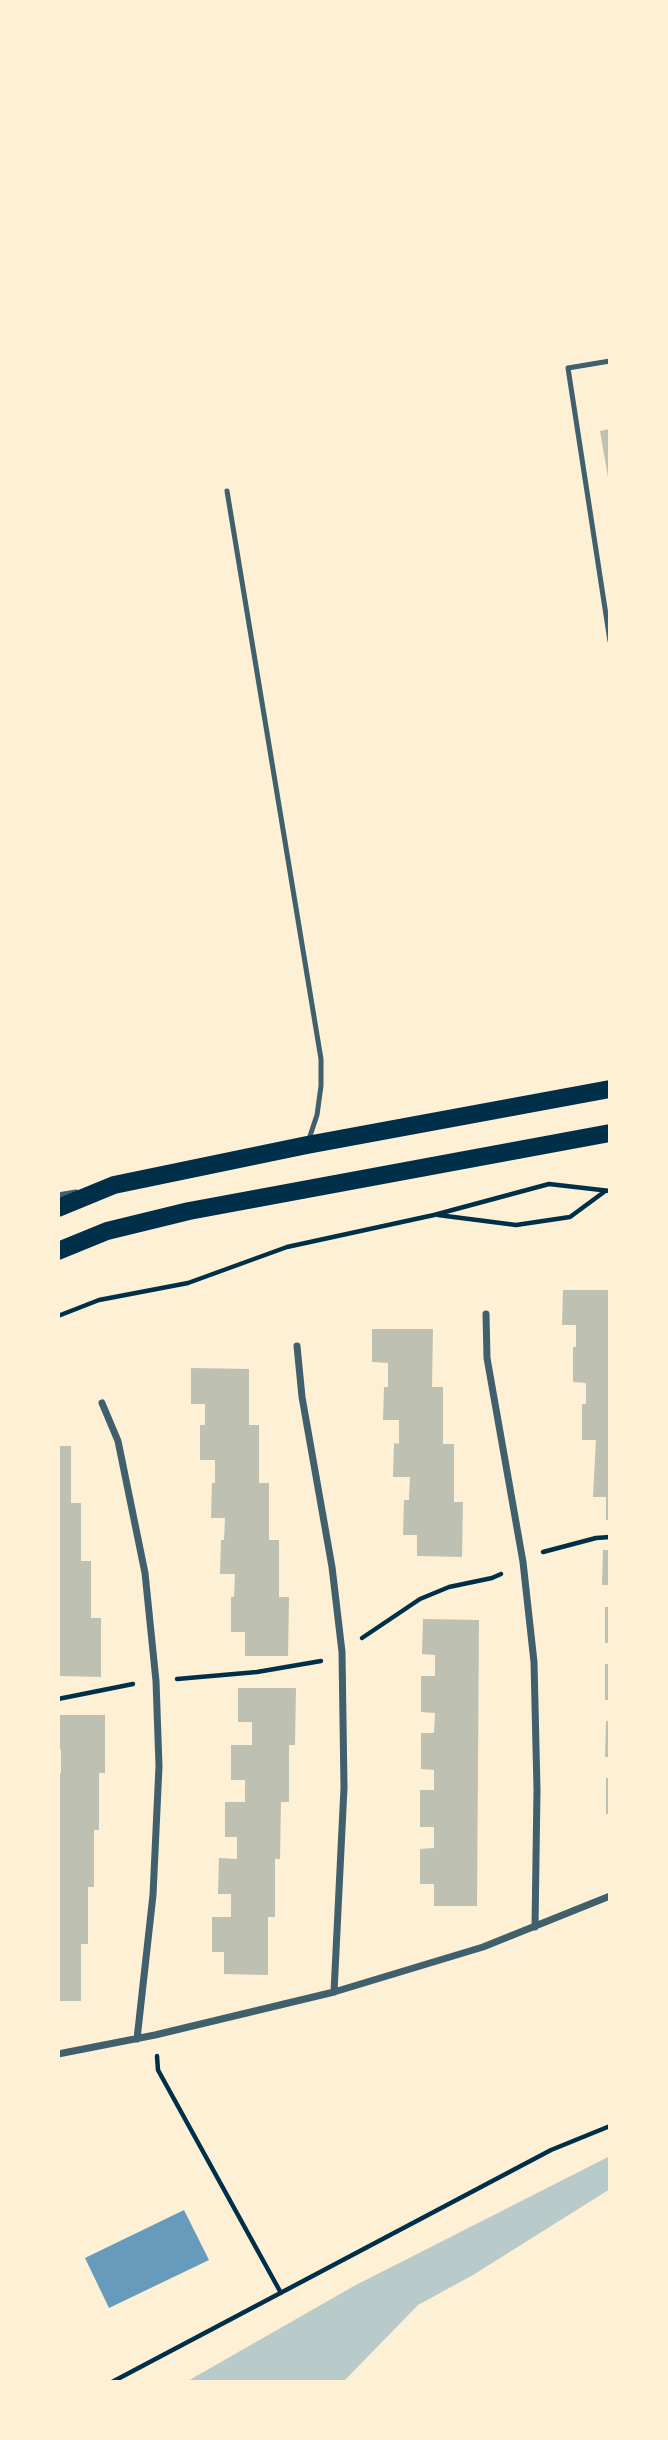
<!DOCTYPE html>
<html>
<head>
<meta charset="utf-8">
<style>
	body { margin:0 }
	#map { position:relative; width:668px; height:2440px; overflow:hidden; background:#fdf0d5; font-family:"Alegreya Sans",sans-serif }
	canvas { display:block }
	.frame { position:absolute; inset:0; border:60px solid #fdf0d5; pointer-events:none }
</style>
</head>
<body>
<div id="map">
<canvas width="668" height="2440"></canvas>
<div class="frame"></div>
</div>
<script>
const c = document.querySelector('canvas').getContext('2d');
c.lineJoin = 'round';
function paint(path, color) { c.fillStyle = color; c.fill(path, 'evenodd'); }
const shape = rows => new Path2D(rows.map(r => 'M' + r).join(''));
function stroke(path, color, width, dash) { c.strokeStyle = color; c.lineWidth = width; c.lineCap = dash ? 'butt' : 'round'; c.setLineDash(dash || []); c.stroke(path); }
const green = shape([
	[610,2156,610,2189,473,2275,418,2305,343,2382,186,2382,354,2286]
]);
const water = shape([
	[184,2210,209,2260,109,2308,85,2258]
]);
const building = shape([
	[610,429,610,483,609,483,600,431],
	[563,1290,610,1290,610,1520,606,1520,606,1497,593,1497,596,1440,582,1440,582,1404,586,1404,586,1383,573,1382,573,1347,576,1347,576,1325,562,1325],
	[372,1329,433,1329,432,1387,443,1387,443,1444,454,1444,454,1502,463,1502,462,1557,417,1556,417,1535,403,1535,404,1500,409,1500,410,1477,393,1477,394,1443,399,1444,399,1420,383,1420,384,1387,388,1387,388,1363,372,1362],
	[191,1368,249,1369,249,1425,259,1425,259,1483,269,1483,269,1540,279,1540,279,1597,289,1597,288,1656,245,1656,245,1632,231,1632,231,1597,234,1597,235,1574,220,1574,221,1540,224,1540,225,1518,211,1518,212,1483,215,1483,215,1460,200,1460,200,1425,205,1425,205,1404,191,1404],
	[58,1446,71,1446,71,1503,81,1503,81,1561,91,1561,91,1618,101,1618,101,1677,58,1676],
	[603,1550,610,1550,610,1585,602,1585],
	[605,1607,610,1607,610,1643,605,1643],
	[423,1619,479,1620,477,1906,434,1906,434,1884,420,1884,420,1849,434,1848,434,1827,420,1827,420,1790,434,1790,434,1770,421,1769,421,1733,434,1733,435,1713,421,1712,421,1676,435,1676,435,1655,422,1654],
	[605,1664,610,1664,610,1700,605,1700],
	[238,1688,296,1688,295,1745,289,1745,289,1802,281,1802,280,1859,275,1859,275,1917,268,1917,268,1975,224,1974,224,1952,212,1952,212,1917,231,1917,231,1894,218,1894,219,1858,237,1859,237,1837,225,1837,225,1802,245,1802,245,1780,231,1780,231,1745,252,1745,252,1722,238,1722],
	[58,1715,105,1715,105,1773,99,1773,99,1830,94,1830,94,1887,88,1887,88,1944,81,1944,81,2001,58,2001,58,1773,61,1773,61,1750,58,1750],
	[606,1721,610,1721,610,1757,605,1757],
	[606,1778,610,1778,610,1814,606,1814]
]);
const path = shape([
	[438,1215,516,1225,570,1217,604,1192],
	[58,1316,99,1300,188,1283,287,1247,434,1215,549,1184,610,1191],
	[543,1552,596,1538,610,1537],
	[362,1638,420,1599,449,1587,492,1578,501,1574],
	[177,1679,257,1672,321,1661],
	[58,1699,133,1684],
	[157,2056,158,2070,281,2293],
	[112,2382,551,2150,610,2126]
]);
const service = shape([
	[610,361,568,368,610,641],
	[227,491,321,1059,321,1086,317,1115,308,1142]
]);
const minor = shape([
	[58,1196,76,1193],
	[486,1314,487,1358,523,1562,534,1662,537,1790,535,1927],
	[297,1346,302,1397,332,1567,342,1652,344,1788,334,1992],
	[102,1403,118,1441,145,1573,156,1681,159,1766,153,1895,137,2039],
	[58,2054,155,2035,334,1992,483,1947,610,1896]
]);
const primary = shape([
	[58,1208,114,1185,307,1145,610,1089],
	[58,1251,107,1231,189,1211,610,1133]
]);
paint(green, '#b9caca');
paint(water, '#669bbc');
paint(building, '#bec0b2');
stroke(path, '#003049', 4.5);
stroke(service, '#3f606c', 5);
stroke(minor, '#3f606c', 7);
stroke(primary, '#003049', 18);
</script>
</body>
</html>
